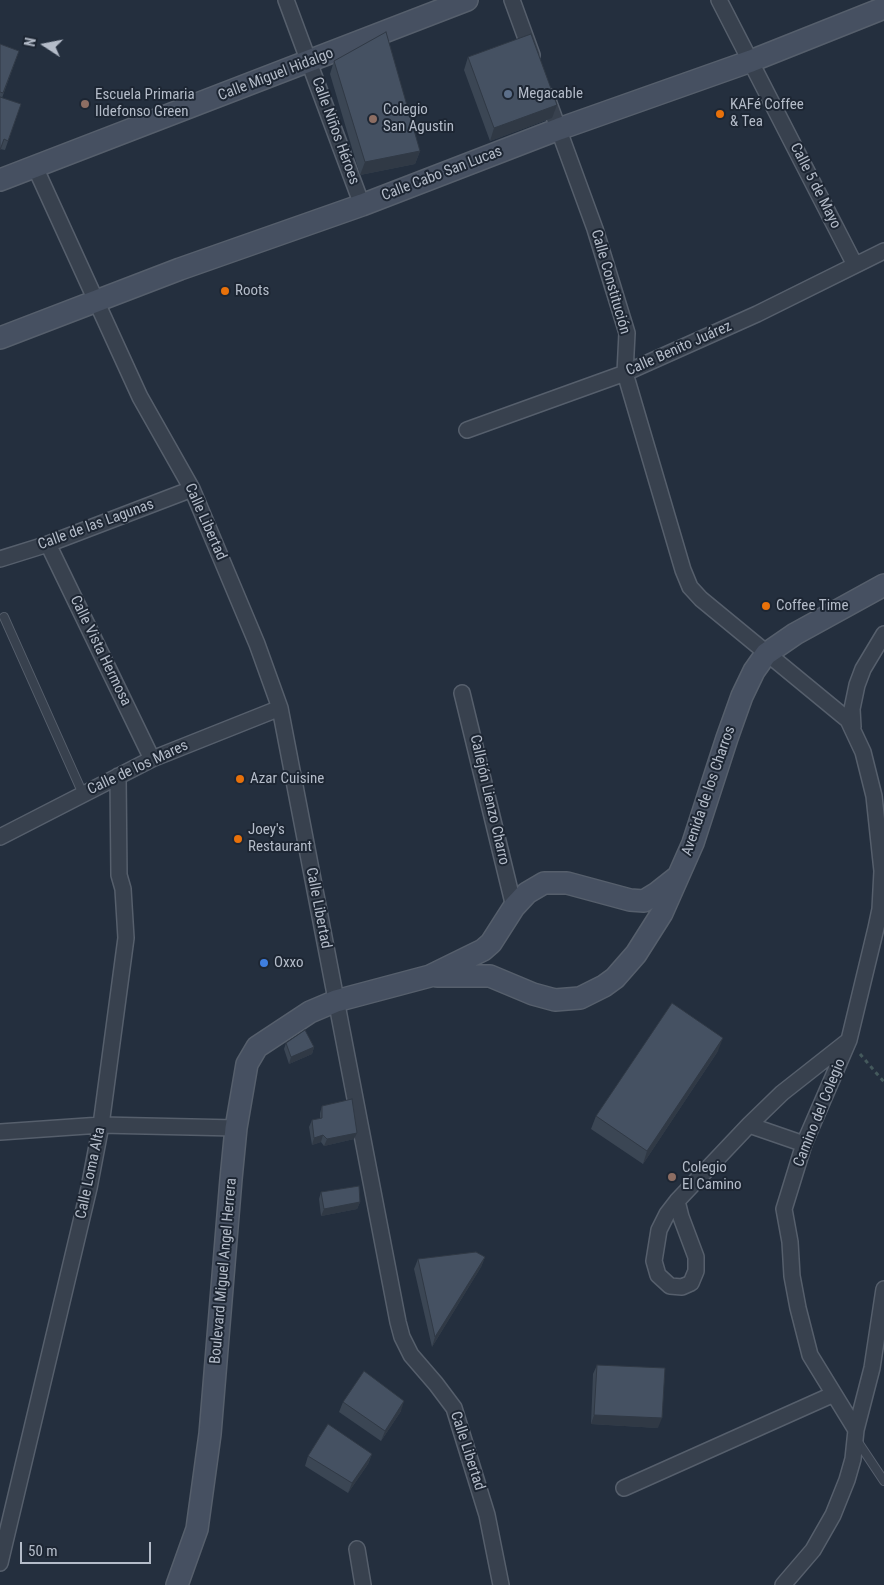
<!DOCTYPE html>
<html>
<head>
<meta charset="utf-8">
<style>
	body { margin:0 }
	#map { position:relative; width:884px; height:1585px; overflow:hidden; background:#242f3e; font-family:"Roboto Condensed",sans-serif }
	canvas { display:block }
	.north { position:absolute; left:20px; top:20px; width:50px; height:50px; -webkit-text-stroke:4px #1d2633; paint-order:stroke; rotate:281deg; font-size:14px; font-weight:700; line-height:20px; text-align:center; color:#b4bcc9 }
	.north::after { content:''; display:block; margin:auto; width:18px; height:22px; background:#b4bcc9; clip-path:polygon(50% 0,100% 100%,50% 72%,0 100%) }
	.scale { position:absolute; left:20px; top:1542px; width:131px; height:22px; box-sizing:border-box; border:2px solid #b4bcc9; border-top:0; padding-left:6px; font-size:15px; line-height:18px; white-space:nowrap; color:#b4bcc9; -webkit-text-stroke:4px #1d2633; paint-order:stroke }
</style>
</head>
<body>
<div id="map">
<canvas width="884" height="1585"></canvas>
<div class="north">N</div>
<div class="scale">50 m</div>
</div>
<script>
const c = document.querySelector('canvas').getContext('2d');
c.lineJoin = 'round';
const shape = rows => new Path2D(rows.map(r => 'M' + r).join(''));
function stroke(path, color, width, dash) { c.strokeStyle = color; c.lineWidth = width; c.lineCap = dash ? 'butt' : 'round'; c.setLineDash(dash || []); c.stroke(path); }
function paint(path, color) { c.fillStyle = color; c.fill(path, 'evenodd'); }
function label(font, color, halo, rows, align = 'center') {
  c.font = font + ' "Roboto Condensed",sans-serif'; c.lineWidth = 4; c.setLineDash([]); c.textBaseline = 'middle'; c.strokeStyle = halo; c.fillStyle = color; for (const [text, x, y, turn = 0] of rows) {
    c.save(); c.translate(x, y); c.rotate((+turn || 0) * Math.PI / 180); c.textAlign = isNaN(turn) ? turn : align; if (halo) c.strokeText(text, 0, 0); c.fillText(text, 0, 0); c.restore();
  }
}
const path = shape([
	[860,1054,884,1082]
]);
const lane = shape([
	[4,617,83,794],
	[856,1439,884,1481]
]);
const street = shape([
	[286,0,362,205],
	[512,0,532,55],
	[719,0,855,265],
	[546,95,595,229,627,333,625,373,683,570,690,587,701,599,848,720,863,752,874,796,882,871,880,909,876,928,849,1040,804,1144,784,1209,790,1242,792,1276,798,1308,810,1355,856,1430,853,1459,847,1480,833,1515,813,1550,783,1585],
	[35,167,140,397,192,489,257,644,280,708,398,1322,402,1337,411,1355,436,1384,454,1408,487,1515,501,1585],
	[467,430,625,373,757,314,884,251],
	[48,544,152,759],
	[0,559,48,544,192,489],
	[462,693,514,907],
	[853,727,852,709,857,685,863,669,884,634],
	[0,837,152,759,280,708],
	[749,1125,804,1144],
	[0,1132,101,1125,236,1128],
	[677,1201,681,1217,696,1257,696,1271,691,1283,682,1287,670,1286,658,1275,654,1261,659,1230,667,1214,677,1201,749,1125,782,1093,848,1041],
	[856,1430,872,1368,884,1289],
	[624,1488,834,1394],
	[357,1549,363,1585],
	[0,1563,89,1188,101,1125,126,938,123,889,119,875,118,776]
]);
const secondary = shape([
	[0,180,467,0],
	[0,338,180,269,362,205,559,129,751,61,884,8],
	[437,976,490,976,533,994,555,1000,580,998,604,986,615,978,636,954,662,913,693,843,727,738,742,696,754,671,766,654,795,634,884,585],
	[177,1585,197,1529,210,1434,231,1179,236,1128,247,1064,257,1047,310,1012,336,1001,430,976,483,950,491,943,514,907,527,893,544,883,567,883,630,900,644,901,657,893,676,878]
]);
const wall = shape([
	[0,44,19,51,2,98,21,104,5,150,0,149,0,150],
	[468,57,552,118,490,141,464,70],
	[334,61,420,151,415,164,360,175,330,74],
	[286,1043,314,1047,312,1054,289,1064,284,1049],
	[718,1051,643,1164,591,1129,596,1116],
	[322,1106,354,1139,324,1146,321,1142,312,1145,309,1127,312,1120,320,1119,320,1113],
	[321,1192,360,1202,357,1209,321,1216,319,1199],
	[485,1257,481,1267,432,1347,414,1269,418,1259],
	[597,1365,658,1428,591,1424,593,1374],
	[343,1402,401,1411,381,1441,339,1412],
	[372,1454,368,1464,348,1493,305,1466,308,1456]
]);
const shadedWall = shape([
	[557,105,552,118,490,141,494,128],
	[420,151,415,164,360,175,365,162],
	[723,1038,718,1051,643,1164,647,1151],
	[314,1047,312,1054,289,1064,291,1057],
	[357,1133,354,1139,324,1146,327,1139],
	[323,1135,321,1142,312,1145,314,1138],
	[360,1202,357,1209,321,1216,324,1209],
	[485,1257,481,1267,432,1347,435,1337],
	[404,1401,401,1411,381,1441,385,1431],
	[594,1415,662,1418,658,1428,591,1424],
	[372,1454,368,1464,348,1493,352,1483]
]);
const building = shape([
	[386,32,420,151,365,162,334,61,386,32],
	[531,34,557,105,494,128,468,57,531,34],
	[0,44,19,51,3,93,0,92,0,44],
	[0,97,21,104,8,141,4,139,0,150,0,97],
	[672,1003,723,1038,647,1151,596,1116,672,1003],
	[305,1030,314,1047,291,1057,286,1043,305,1030],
	[352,1099,357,1133,327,1139,323,1135,314,1138,312,1120,322,1118,322,1106,352,1099],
	[359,1186,360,1202,324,1209,321,1192,359,1186],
	[476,1252,485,1257,435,1337,418,1259,476,1252],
	[597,1365,665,1368,662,1418,594,1415,597,1365],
	[364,1371,404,1401,385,1431,343,1402,364,1371],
	[328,1424,372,1454,352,1483,308,1456,328,1424]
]);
const markers = [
	[508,94,5,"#5c6f8a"],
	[85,104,5,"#8d6e63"],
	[720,114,5,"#e8710a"],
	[373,119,5,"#8d6e63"],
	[225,291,5,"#e8710a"],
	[766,606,5,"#e8710a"],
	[240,779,5,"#e8710a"],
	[238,839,5,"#e8710a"],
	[264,963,5,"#3f7fe0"],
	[672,1177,5,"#8d6e63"]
];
const streetNames = [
	["Calle Miguel Hidalgo",276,75,-21],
	["Calle Niños Héroes",335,131,70],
	["Calle Cabo San Lucas",442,174,-21],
	["Calle 5 de Mayo",815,186,63],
	["Calle Constitución",610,282,74],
	["Calle Benito Juárez",679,349,-24],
	["Calle Libertad",205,522,66],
	["Calle de las Lagunas",96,525,-20],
	["Calle Vista Hermosa",100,651,64],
	["Calle de los Mares",138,768,-25],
	["Avenida de los Charros",709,791,-71],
	["Callejón Lienzo Charro",489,800,77],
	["Calle Libertad",318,908,79],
	["Camino del Colegio",820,1113,-68],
	["Calle Loma Alta",91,1173,-78],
	["Boulevard Miguel Angel Herrera",224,1271,-85],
	["Calle Libertad",467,1451,72]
];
const poiNames = [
	["Megacable",518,94],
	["Escuela Primaria",95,95],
	["Ildefonso Green",95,112],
	["KAFé Coffee",730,105],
	["& Tea",730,122],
	["Colegio",383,110],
	["San Agustin",383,127],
	["Roots",235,291],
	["Coffee Time",776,606],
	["Azar Cuisine",250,779],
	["Joey's",248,830],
	["Restaurant",248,847],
	["Oxxo",274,963],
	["Colegio",682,1168],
	["El Camino",682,1185]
];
stroke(lane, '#565f6c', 10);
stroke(street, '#565f6c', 18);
stroke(secondary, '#565f6c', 24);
stroke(path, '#44595c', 3, [4, 4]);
stroke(lane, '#38414e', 8);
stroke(street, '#38414e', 15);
stroke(secondary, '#465061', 21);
paint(wall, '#3b4654');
paint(shadedWall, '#303945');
paint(building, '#455162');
stroke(building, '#303945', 1);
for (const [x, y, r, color] of markers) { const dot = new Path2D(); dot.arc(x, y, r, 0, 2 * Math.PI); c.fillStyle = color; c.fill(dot); stroke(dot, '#1d2633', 2); }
label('15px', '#b4bcc9', '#1d2633', streetNames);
label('15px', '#b4bcc9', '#1d2633', poiNames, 'left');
</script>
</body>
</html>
